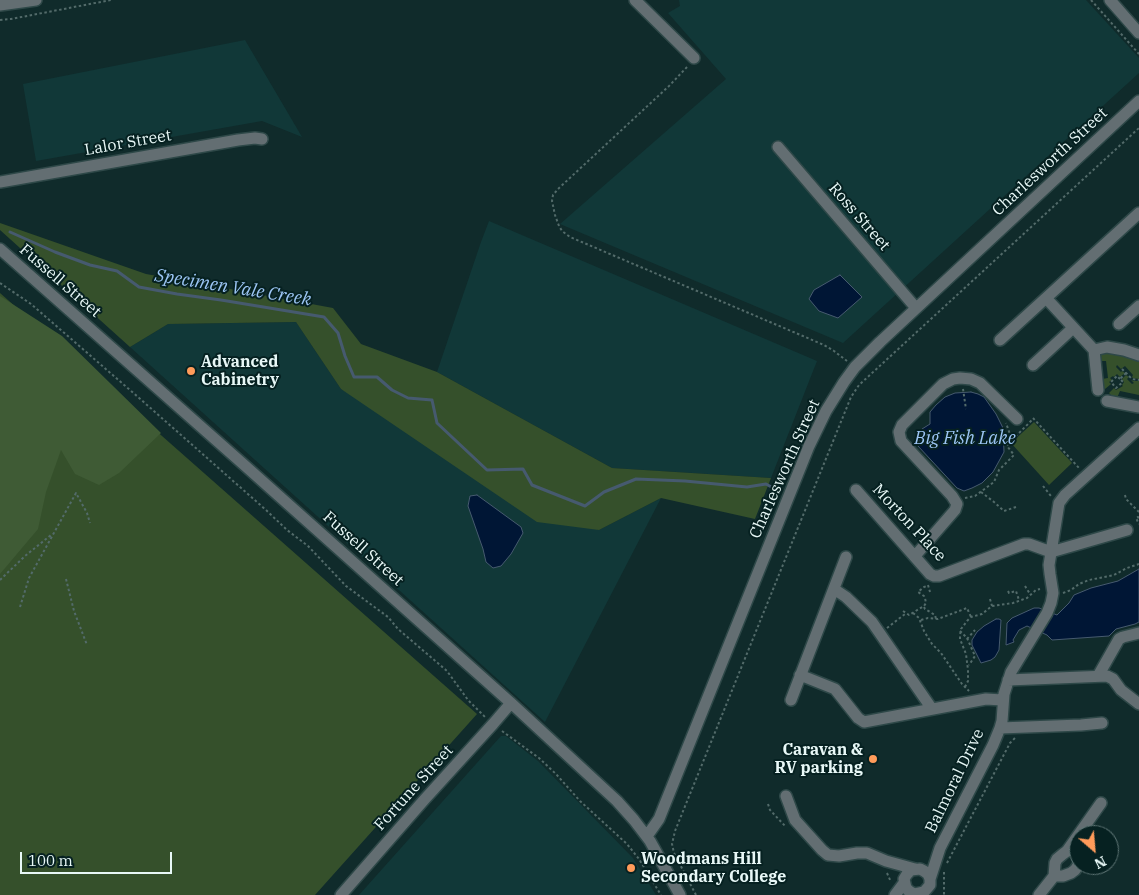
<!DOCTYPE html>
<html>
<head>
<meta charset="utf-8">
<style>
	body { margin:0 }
	#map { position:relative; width:1139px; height:895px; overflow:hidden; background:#102b2b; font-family:"IBM Plex Serif",serif }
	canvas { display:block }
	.north { position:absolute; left:1069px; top:825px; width:50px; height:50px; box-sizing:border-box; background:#062121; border:1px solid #607777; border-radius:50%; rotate:153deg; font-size:14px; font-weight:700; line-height:20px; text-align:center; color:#e8f8f7 }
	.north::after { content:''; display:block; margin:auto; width:18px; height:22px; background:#ff9b5a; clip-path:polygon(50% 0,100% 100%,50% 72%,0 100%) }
	.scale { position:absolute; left:20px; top:852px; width:152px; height:22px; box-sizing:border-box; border:2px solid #e8f8f7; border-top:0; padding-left:6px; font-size:15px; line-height:18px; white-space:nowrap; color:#e8f8f7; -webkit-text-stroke:4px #062121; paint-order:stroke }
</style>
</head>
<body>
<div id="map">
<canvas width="1139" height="895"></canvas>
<div class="north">N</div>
<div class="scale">100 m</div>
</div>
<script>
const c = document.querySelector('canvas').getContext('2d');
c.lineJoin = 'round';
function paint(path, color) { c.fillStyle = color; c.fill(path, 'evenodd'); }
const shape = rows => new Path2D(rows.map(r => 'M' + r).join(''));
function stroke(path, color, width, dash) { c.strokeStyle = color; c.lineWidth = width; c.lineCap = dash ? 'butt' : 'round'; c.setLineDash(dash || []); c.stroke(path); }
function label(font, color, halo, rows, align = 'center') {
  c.font = font + ' "IBM Plex Serif",serif'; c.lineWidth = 4; c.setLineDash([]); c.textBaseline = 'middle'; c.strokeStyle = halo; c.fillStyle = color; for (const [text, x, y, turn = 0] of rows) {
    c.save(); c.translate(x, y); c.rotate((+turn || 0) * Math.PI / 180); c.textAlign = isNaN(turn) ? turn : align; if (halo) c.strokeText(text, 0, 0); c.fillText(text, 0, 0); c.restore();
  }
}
const built = shape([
	[679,0,1086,0,1139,58,1139,73,843,343,560,224,726,79,668,13,680,6],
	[245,40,302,137,262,121,36,161,23,84],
	[489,221,817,361,771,478,612,468,437,372,481,242],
	[296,322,341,389,599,530,661,498,545,722,130,347,168,324],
	[501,736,506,736,538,761,633,858,656,895,359,895]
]);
const green = shape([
	[0,223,146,274,214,286,333,308,361,344,437,372,612,468,771,478,755,519,661,498,599,530,537,522,341,389,296,322,168,324,130,347,0,230],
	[0,293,477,714,315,895,0,895],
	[1110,352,1139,360,1139,379,1133,378,1132,377,1133,375,1125,366,1121,369,1117,365,1116,367,1121,372,1122,371,1125,373,1120,377,1117,374,1114,377,1113,376,1110,378,1112,380,1109,382,1111,384,1105,389,1102,385,1102,379,1108,378,1106,361,1099,361,1100,354,1101,353],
	[1126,375,1129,377,1127,379,1132,384,1134,383,1131,380,1134,381,1139,381,1139,395,1120,391,1117,398,1112,396,1109,393,1114,388,1116,390,1123,386,1122,385,1124,382,1122,379],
	[1034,422,1072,463,1049,485,1011,443]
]);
const forest = shape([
	[0,296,62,336,161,433,119,473,99,485,75,474,61,450,46,492,38,529,0,574]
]);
const water = shape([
	[840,275,862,297,838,318,819,311,809,299,814,290,840,275],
	[971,392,978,394,984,397,996,414,1003,428,1004,452,993,472,982,483,972,488,964,491,957,488,918,446,922,429,930,424,930,412,936,405,945,397,955,393,971,392],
	[477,495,521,527,523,533,511,554,501,566,493,568,486,562,483,549,468,506,470,496,477,495],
	[1139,569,1139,622,1135,624,1116,629,1109,636,1052,640,1047,635,1027,626,1019,630,1013,640,1014,642,1006,645,1007,623,1012,618,1034,608,1039,608,1057,615,1069,603,1074,595,1091,588,1118,581,1139,569],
	[996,619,999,619,1001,620,999,650,995,657,991,660,981,663,972,645,972,640,977,632,984,626,996,619]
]);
const stream = shape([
	[10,232,55,252,90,265,117,271,139,287,177,294,221,300,324,317,338,333,345,356,354,377,377,377,392,390,408,398,432,400,437,423,487,470,523,469,532,485,585,506,604,492,636,479,685,481,747,487,766,484,775,489,780,488]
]);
const path = shape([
	[1091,0,1139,54],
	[0,20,11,19,111,0],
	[687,67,669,86,558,189,553,195,552,201,555,215,559,226,562,231,570,237,824,345,834,351,847,361],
	[0,283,31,304,138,397,266,510,287,530,308,546,346,586,388,617,398,629,447,671,468,700,485,717],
	[1122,369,1132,379,1139,380],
	[1120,379,1117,376,1111,382,1116,388,1123,382,1120,379,1126,373],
	[963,389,966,409],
	[1033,418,1079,468],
	[1012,440,1032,420],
	[1043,486,1051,496],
	[981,492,994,502,1004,511,1016,507],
	[1125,495,1126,499,1139,512],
	[965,498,975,496,994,482,999,470,1014,455,1007,446,1008,444,1012,440,1006,423],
	[1139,518,1138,517,1136,518,1139,524],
	[66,579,74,611,87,645],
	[0,580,25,556,51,535],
	[928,585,930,592],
	[1025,586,1030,594],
	[1008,591,1009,593,1016,591,1019,600],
	[1063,593,1071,590,1079,584,1089,580,1114,575,1127,568,1139,564],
	[990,599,992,606],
	[20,607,29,578,76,493,87,513,90,523],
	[924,607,925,609,935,615,936,619],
	[903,611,909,615,924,606,926,603,925,598,924,596,918,592,924,587,927,586],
	[913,613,919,618,924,631,932,644,941,653,962,684,969,691],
	[921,620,928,618,938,619,967,608,971,617],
	[887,628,905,614],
	[960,631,967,638,975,656,969,665],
	[967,639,975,630],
	[965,687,968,681,968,670,966,654,960,639,960,635,961,629,967,621,971,617,982,614,992,606,1013,603,1027,598,1036,590,1040,589],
	[502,731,539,758,556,774,580,801,627,844,639,859,661,895],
	[768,804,770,810,786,827],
	[947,863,1010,743,1015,738],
	[944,872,944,895],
	[887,873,891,882],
	[696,895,674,853,672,844,675,831,851,397,859,385,1139,128]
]);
const minor = shape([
	[635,0,694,58],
	[1110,0,1139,33],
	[0,5,36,0],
	[778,147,916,308],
	[0,182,238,140,255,138,262,139],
	[0,249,242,463,511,703,617,801,634,820,650,841,680,895],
	[1119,324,1139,306],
	[1000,340,1046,298],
	[1094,350,1107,347,1124,350,1139,355],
	[1033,365,1073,328],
	[1098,390,1094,350,1046,298,1139,213],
	[1107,401,1139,407],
	[856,490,930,574,934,576,939,576,1024,544,1029,544,1051,552,1127,530],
	[915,556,955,510,957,504,952,496,901,441,899,432,902,425,943,384,953,379,960,378,971,379,980,383,1017,419],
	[834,589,846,597,872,622,932,709],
	[800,675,835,689,858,718,864,722,986,699,1002,700],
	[1098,676,1119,639,1123,637,1139,633],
	[1008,680,1107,676,1113,679,1121,690,1139,704],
	[791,700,846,557],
	[1000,728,1081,725,1102,723],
	[786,796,795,820,822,850,828,855,839,856,857,853,867,853,886,861,915,869],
	[647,836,659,819,663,809,809,446,826,411,844,382,855,367,880,342,1139,101],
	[1054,876,1063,876,1071,873,1075,870,1079,864],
	[930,879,940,848,993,745,1000,728,1002,721,1004,694,1011,672,1047,613,1051,603,1053,593,1050,574,1049,565,1059,503,1065,495,1139,428],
	[341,895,424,800,493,724,511,703],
	[895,895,904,883],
	[910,895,924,892,930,885,930,879,928,874,924,871,920,869,911,870,907,874,904,879,906,888,909,891,914,894],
	[1039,895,1054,876,1055,863,1057,859,1063,854,1067,851,1101,803]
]);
const markers = [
	[191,371,5,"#ff9b5a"],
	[873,759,5,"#ff9b5a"],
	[631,868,5,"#ff9b5a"]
];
const streetNames = [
	["Lalor Street",128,143,-10],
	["Charlesworth Street",1050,162,-43],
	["Ross Street",859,217,49],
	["Fussell Street",60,281,41],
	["Charlesworth Street",785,469,-66],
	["Morton Place",909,523,47],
	["Fussell Street",363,549,42],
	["Balmoral Drive",955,781,-64],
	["Fortune Street",414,788,-48]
];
const poiNames = [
	["Advanced",201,362],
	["Cabinetry",201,380],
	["Caravan &",863,750,"right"],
	["RV parking",863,768,"right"],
	["Woodmans Hill",641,859],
	["Secondary College",641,877]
];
const waterNames = [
	["Specimen Vale Creek",233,288,9],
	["Big Fish Lake",965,439]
];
paint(built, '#113838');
paint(green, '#35502b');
paint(forest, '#3f5b35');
paint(water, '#001635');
stroke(water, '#465a6f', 1);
stroke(stream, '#465a6f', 3);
stroke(minor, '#2e4848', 14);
stroke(path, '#536b6a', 2, [2.5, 2.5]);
stroke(minor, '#636e72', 11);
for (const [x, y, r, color] of markers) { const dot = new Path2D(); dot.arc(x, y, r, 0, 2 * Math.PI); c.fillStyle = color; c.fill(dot); stroke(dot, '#062121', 2); }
label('16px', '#e8f8f7', '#062121', streetNames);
label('bold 16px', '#e8f8f7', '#062121', poiNames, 'left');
label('italic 18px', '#9cc5f4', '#062121', waterNames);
</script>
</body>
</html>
